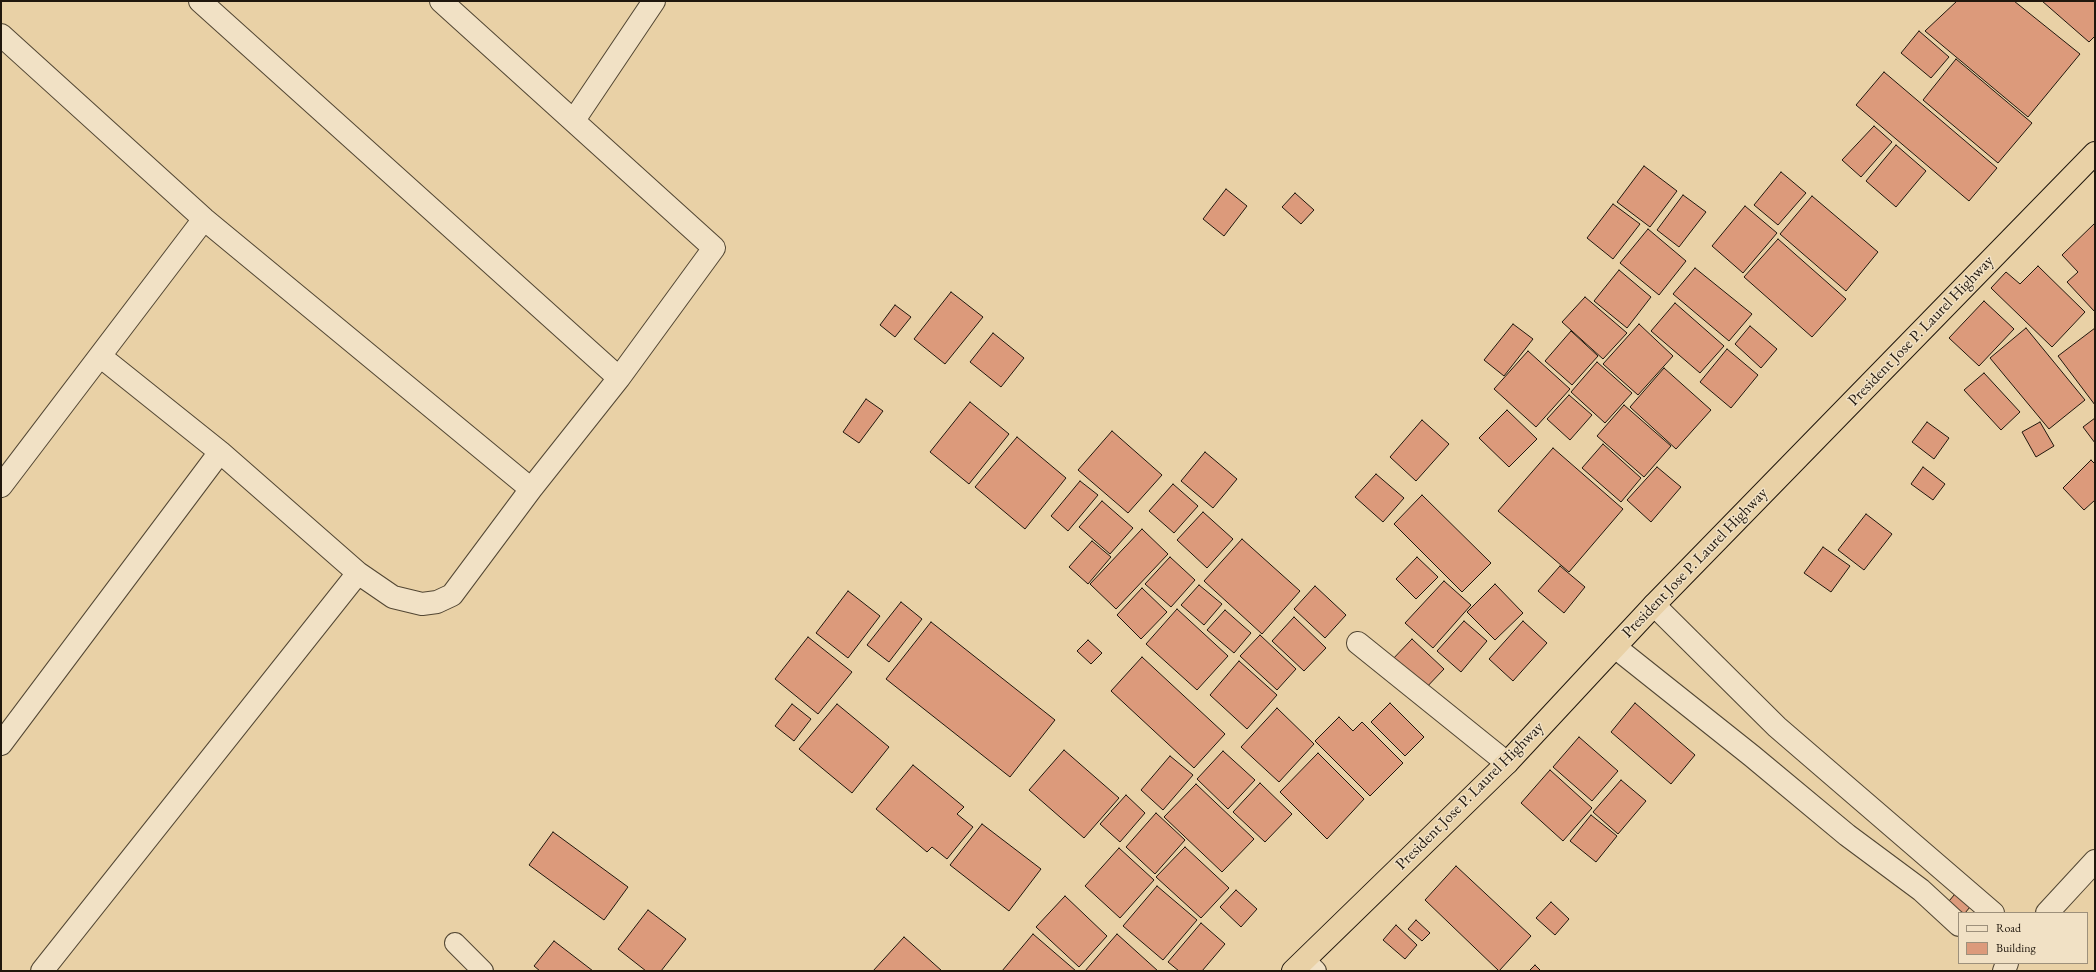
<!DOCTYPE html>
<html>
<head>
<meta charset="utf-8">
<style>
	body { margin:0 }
	#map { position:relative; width:2096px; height:972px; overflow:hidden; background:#e9d1a6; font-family:"EB Garamond",serif }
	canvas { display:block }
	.frame { position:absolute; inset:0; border:2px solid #20170d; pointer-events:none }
	.legend { position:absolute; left:1958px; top:912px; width:130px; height:52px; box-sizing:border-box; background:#f1e1c5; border:1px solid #9d907b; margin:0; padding:5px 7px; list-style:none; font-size:12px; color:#20170d }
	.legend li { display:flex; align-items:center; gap:8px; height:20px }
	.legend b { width:20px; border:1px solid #9d907b }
</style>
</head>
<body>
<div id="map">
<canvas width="2096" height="972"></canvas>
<div class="frame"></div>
<ul class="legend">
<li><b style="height:5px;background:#f1e1c5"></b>Road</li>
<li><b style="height:11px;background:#dc9a7b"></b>Building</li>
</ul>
</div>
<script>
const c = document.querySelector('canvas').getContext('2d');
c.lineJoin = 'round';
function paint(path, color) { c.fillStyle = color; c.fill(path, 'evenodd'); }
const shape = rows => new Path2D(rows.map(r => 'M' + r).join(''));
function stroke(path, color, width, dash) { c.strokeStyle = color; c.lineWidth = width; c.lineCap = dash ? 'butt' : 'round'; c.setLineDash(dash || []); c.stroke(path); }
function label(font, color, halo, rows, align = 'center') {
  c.font = font + ' "EB Garamond",serif'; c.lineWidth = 3; c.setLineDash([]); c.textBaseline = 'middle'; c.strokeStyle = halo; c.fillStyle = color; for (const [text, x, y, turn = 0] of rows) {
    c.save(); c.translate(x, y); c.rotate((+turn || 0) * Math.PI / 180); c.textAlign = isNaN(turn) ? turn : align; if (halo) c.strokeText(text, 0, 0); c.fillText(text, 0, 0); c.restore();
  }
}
const building = shape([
	[1957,1,2014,1,2080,54,2028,117,1925,31,1957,1],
	[2042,1,2095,1,2095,36,2089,42,2042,1],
	[1919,31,1949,57,1931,78,1901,53,1919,31],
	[1956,59,2032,123,1998,163,1923,100,1956,59],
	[1884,72,1997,168,1969,201,1856,105,1884,72],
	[1874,126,1892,142,1861,177,1842,160,1874,126],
	[1896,145,1926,171,1896,207,1866,181,1896,145],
	[1644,166,1677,191,1650,227,1617,202,1644,166],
	[1781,172,1806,193,1778,225,1754,205,1781,172],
	[1226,189,1247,206,1224,236,1203,219,1226,189],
	[1295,193,1314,210,1301,224,1282,207,1295,193],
	[1683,195,1706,212,1679,247,1657,230,1683,195],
	[1812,196,1878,252,1846,291,1780,234,1812,196],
	[1613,204,1640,224,1613,259,1587,238,1613,204],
	[1745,206,1777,233,1743,273,1712,246,1745,206],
	[2095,223,2095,312,2067,282,2078,272,2062,255,2095,223],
	[1648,229,1686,261,1659,295,1620,263,1648,229],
	[1778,239,1846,299,1812,337,1744,277,1778,239],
	[2038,266,2085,312,2052,347,1991,288,2006,272,2020,284,2038,266],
	[1695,268,1752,314,1729,341,1673,294,1695,268],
	[1619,270,1651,297,1627,328,1594,301,1619,270],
	[951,292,983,317,945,364,914,339,951,292],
	[1585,297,1627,333,1603,359,1562,322,1585,297],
	[1984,301,2014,329,1979,366,1949,338,1984,301],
	[1675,303,1724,346,1700,373,1651,331,1675,303],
	[895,305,911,317,895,337,880,325,895,305],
	[1513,324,1533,339,1504,376,1484,360,1513,324],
	[1639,324,1673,356,1638,395,1603,364,1639,324],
	[1750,326,1777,349,1761,368,1735,344,1750,326],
	[2026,328,2085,400,2049,429,1990,358,2026,328],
	[2095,328,2095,405,2058,356,2095,328],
	[1571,331,1598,356,1572,385,1545,361,1571,331],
	[993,333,1024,358,1001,387,970,362,993,333],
	[1727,349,1758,375,1731,408,1700,382,1727,349],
	[1528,351,1570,389,1536,427,1494,389,1528,351],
	[1597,362,1632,393,1605,423,1571,392,1597,362],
	[1664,368,1711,410,1676,449,1630,407,1664,368],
	[1984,373,2020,412,2001,430,1964,390,1984,373],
	[1569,395,1592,415,1570,440,1547,419,1569,395],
	[866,399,883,411,859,443,843,432,866,399],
	[970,402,1009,434,969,484,930,452,970,402],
	[1624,405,1671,446,1644,477,1597,436,1624,405],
	[1507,410,1537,439,1509,467,1479,438,1507,410],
	[2095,418,2095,443,2083,427,2095,418],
	[1422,420,1449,444,1416,481,1390,457,1422,420],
	[1927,422,1949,438,1934,459,1912,442,1927,422],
	[2040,422,2054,446,2036,457,2022,432,2040,422],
	[1112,431,1162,475,1128,513,1078,470,1112,431],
	[1017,437,1066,478,1025,529,975,487,1017,437],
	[1603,444,1641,478,1621,502,1582,468,1603,444],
	[1553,448,1623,509,1569,572,1498,511,1553,448],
	[1205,452,1237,479,1213,508,1181,481,1205,452],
	[2091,460,2095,464,2095,500,2084,510,2063,488,2091,460],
	[1657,467,1681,487,1651,522,1627,500,1657,467],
	[1923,467,1945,484,1933,500,1911,484,1923,467],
	[1376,474,1404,498,1383,522,1355,497,1376,474],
	[1080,481,1098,495,1068,531,1051,516,1080,481],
	[1173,484,1198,506,1174,533,1149,511,1173,484],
	[1422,495,1491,563,1462,592,1394,524,1422,495],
	[1102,501,1133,528,1110,554,1079,527,1102,501],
	[1203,512,1233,539,1207,568,1177,540,1203,512],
	[1866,514,1892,534,1864,570,1838,550,1866,514],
	[1142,529,1168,554,1116,609,1090,584,1142,529],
	[1242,539,1300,591,1262,634,1204,581,1242,539],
	[1092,541,1111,557,1088,584,1069,567,1092,541],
	[1823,547,1850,566,1831,592,1804,573,1823,547],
	[1170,557,1195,580,1171,607,1145,584,1170,557],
	[1417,557,1438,577,1416,599,1396,579,1417,557],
	[1560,566,1585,587,1564,613,1538,591,1560,566],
	[1444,581,1471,605,1433,648,1405,623,1444,581],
	[1495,584,1523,613,1495,640,1467,612,1495,584],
	[1199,585,1222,604,1204,625,1181,605,1199,585],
	[1315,586,1346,615,1325,638,1294,609,1315,586],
	[1142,588,1167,612,1141,639,1117,615,1142,588],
	[848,591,880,616,848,658,816,633,848,591],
	[901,602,922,619,889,662,867,645,901,602],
	[1177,609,1228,656,1197,690,1146,644,1177,609],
	[1225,610,1251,633,1234,653,1207,630,1225,610],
	[1294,617,1326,648,1304,671,1272,641,1294,617],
	[1464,621,1487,641,1461,672,1437,651,1464,621],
	[1523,621,1547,643,1513,681,1489,659,1523,621],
	[931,622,1055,720,1010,777,886,679,931,622],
	[1260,635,1296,669,1277,690,1240,656,1260,635],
	[808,637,852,672,818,714,775,679,808,637],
	[1412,639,1444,669,1422,692,1390,662,1412,639],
	[1088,640,1102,653,1091,664,1077,651,1088,640],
	[1142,657,1225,734,1194,768,1111,691,1142,657],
	[1239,661,1277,695,1247,729,1210,695,1239,661],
	[1390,703,1424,737,1405,756,1371,722,1390,703],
	[1635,703,1695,755,1671,784,1611,732,1635,703],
	[792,704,811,719,794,741,775,726,792,704],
	[837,704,889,747,852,793,799,749,837,704],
	[1277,708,1314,744,1279,782,1241,747,1277,708],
	[1339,717,1353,731,1362,722,1403,763,1370,796,1315,741,1339,717],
	[1579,737,1618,771,1592,801,1553,767,1579,737],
	[1064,750,1119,798,1084,838,1029,790,1064,750],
	[1223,751,1255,780,1228,809,1197,779,1223,751],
	[1318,753,1364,799,1327,839,1280,792,1318,753],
	[1170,756,1193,775,1163,810,1141,790,1170,756],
	[913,765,964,807,957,814,973,827,947,859,932,847,927,852,876,809,913,765],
	[1550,770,1592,808,1563,841,1521,803,1550,770],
	[1621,780,1646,801,1618,834,1593,812,1621,780],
	[1260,783,1292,814,1265,842,1233,812,1260,783],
	[1196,784,1254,839,1222,872,1164,817,1196,784],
	[1126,795,1145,813,1120,842,1100,824,1126,795],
	[1156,813,1185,840,1155,874,1126,847,1156,813],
	[1591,815,1617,836,1596,862,1570,841,1591,815],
	[982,824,1041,869,1009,911,950,865,982,824],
	[553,832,628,887,604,920,529,865,553,832],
	[1185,847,1229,888,1201,918,1156,877,1185,847],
	[1119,848,1154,880,1120,918,1085,886,1119,848],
	[1456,866,1531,936,1499,971,1425,900,1456,866],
	[1157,886,1197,920,1163,960,1123,926,1157,886],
	[1236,890,1257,909,1241,927,1220,907,1236,890],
	[1955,894,1970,907,1965,913,1943,908,1955,894],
	[1065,896,1107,936,1079,967,1036,927,1065,896],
	[1551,902,1569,919,1555,935,1536,918,1551,902],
	[648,910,686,939,661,971,646,971,618,949,648,910],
	[1416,920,1430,933,1422,941,1408,929,1416,920],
	[1201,923,1225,944,1202,971,1179,971,1168,962,1201,923],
	[1396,925,1417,945,1405,959,1383,940,1396,925],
	[1033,934,1076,971,1002,971,1033,934],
	[1117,934,1158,971,1085,971,1117,934],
	[904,937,942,971,873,971,904,937],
	[554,941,593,971,540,971,534,966,554,941],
	[1535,965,1541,971,1529,971,1535,965]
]);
const service = shape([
	[455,943,483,971],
	[1305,960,1316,971]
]);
const minor = shape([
	[200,1,619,378],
	[1,35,204,219,531,489],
	[574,120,654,1],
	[100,356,220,452,358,573,393,597,422,604,437,602,452,595,531,489,619,378,714,248,441,1],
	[1,486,204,219],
	[1654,605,1777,727,1993,913],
	[1358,643,1507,763],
	[1615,647,1752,756,1847,835,1921,890,1959,925],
	[1,744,220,452],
	[2047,913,2095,861],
	[42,971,358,573],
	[2004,971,2007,963]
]);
const trunk = shape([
	[1293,971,1507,763,1654,605,2095,153]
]);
const streetNames = [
	["President Jose P. Laurel Highway",1921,331,-46],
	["President Jose P. Laurel Highway",1695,563,-46],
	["President Jose P. Laurel Highway",1470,796,-45]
];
paint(building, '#dc9a7b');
stroke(building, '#20170d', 1);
stroke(service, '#524633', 22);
stroke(minor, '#524633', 24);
stroke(trunk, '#20170d', 24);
stroke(service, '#f1e1c5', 20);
stroke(minor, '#f1e1c5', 22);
stroke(trunk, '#e9d1a6', 22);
label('16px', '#20170d', '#f1e1c5', streetNames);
</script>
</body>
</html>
